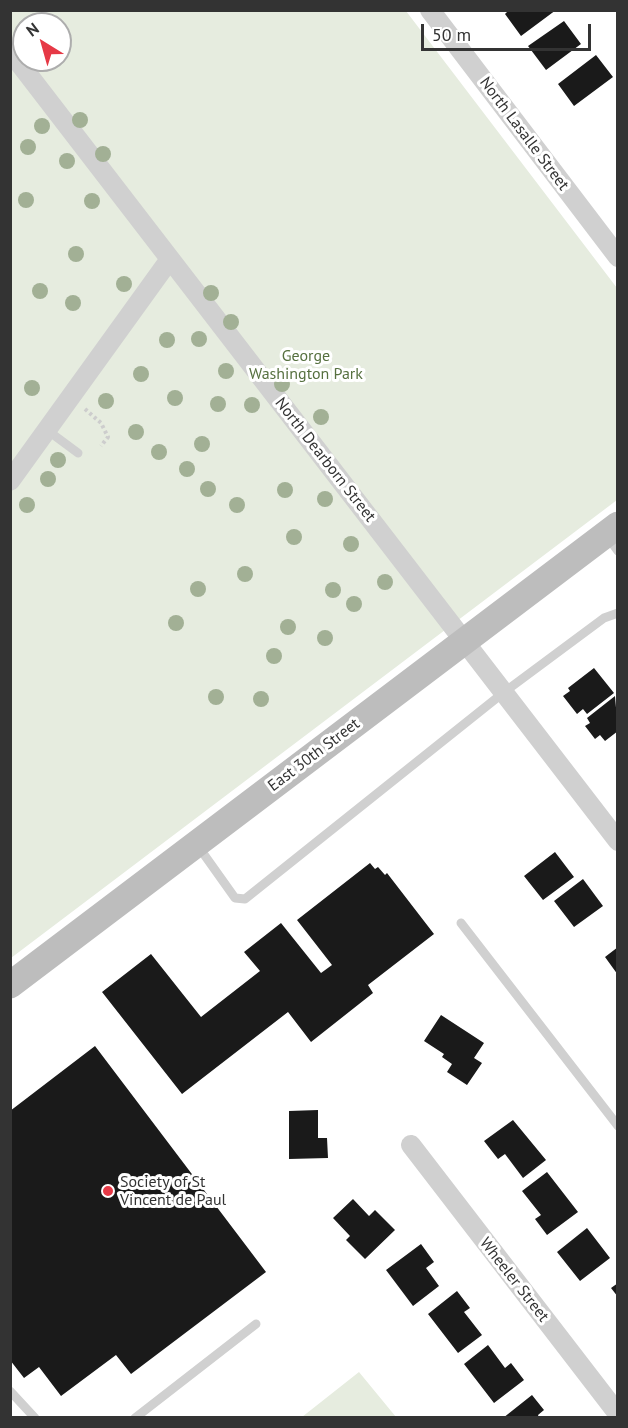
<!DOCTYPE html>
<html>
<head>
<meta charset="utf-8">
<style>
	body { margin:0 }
	#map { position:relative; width:628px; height:1428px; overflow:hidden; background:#fff; font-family:"PT Sans",sans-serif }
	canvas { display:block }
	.frame { position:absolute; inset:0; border:12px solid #333; pointer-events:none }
	.north { position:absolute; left:12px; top:12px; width:60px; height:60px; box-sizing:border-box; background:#fff; border:2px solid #adadad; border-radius:50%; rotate:323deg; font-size:16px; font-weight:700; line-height:24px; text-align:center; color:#333 }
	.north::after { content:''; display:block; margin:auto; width:21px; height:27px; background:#e63946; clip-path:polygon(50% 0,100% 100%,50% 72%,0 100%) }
	.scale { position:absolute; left:421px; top:24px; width:170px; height:27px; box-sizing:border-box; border:3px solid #333; border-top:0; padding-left:8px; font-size:18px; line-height:21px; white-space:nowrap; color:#333; -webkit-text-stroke:4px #fff; paint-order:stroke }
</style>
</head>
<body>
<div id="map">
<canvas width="628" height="1428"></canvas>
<div class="frame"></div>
<div class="north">N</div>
<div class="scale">50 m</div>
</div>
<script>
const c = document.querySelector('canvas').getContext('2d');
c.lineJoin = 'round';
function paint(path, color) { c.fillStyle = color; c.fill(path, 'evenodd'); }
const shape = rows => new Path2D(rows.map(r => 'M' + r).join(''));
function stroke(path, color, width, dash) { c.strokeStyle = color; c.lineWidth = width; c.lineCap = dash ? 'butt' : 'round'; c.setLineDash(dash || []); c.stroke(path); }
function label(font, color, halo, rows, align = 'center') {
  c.font = font + ' "PT Sans",sans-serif'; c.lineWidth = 6; c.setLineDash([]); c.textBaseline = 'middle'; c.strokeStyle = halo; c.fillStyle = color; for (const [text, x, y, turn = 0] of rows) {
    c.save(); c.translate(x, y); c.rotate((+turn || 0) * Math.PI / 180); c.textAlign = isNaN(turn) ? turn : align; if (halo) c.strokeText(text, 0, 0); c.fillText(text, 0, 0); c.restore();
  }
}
const green = shape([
	[11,11,406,11,617,288,617,500,11,958],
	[24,24,60,24,60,60,24,60],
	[359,1372,396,1417,302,1417]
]);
const building = shape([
	[509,10,556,10,521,36,505,14],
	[564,21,581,44,546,70,528,46],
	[596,55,613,77,574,106,558,84],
	[594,668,614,693,587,714,583,709,577,714,563,696,570,691,568,688],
	[615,696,618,731,605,741,600,735,595,739,585,726,590,723,587,718],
	[555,852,574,877,543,900,524,876],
	[370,863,375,869,378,867,385,875,387,873,434,934,368,985,373,993,311,1042,288,1012,182,1094,102,992,151,954,201,1017,260,971,244,952,281,923,321,973,332,965,297,920],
	[583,879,603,906,574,927,554,901],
	[618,947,618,975,605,957],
	[441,1015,484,1043,474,1058,482,1063,467,1085,447,1072,452,1064,442,1057,444,1054,424,1041],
	[95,1046,266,1272,131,1374,116,1355,61,1396,39,1367,24,1378,10,1360,10,1111],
	[318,1110,318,1138,327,1138,328,1158,289,1159,289,1111],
	[513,1120,546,1160,523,1178,505,1154,498,1159,484,1141],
	[547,1172,578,1212,547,1235,535,1219,541,1215,522,1191],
	[353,1199,369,1216,375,1210,395,1230,365,1259,346,1240,350,1236,333,1218],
	[587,1228,610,1258,580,1281,557,1252],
	[421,1244,434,1262,426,1268,439,1286,413,1306,386,1270],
	[618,1283,618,1297,611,1288],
	[457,1291,470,1308,464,1312,482,1335,458,1353,428,1314],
	[488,1345,505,1368,511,1363,524,1380,494,1403,464,1364],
	[532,1395,544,1410,538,1415,539,1418,503,1418]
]);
const path = shape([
	[85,409,101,423,108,437,101,446]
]);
const service = shape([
	[47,430,78,453],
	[607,536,618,551],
	[198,846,235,898,245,899,503,693,604,618,618,613],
	[461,923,618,1126],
	[10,1391,35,1418],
	[135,1418,256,1324]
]);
const minor = shape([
	[430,10,618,257],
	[10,51,618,841],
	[10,481,170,259],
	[411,1145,618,1414]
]);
const secondary = shape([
	[10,985,618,525]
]);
const trees = [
	[80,120],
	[42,126],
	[28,147],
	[103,154],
	[67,161],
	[26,200],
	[92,201],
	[76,254],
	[124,284],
	[40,291],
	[211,293],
	[73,303],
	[231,322],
	[199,339],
	[167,340],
	[226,371],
	[141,374],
	[282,384],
	[32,388],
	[175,398],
	[106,401],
	[218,404],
	[252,405],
	[321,417],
	[136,432],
	[202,444],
	[159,452],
	[58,460],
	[187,469],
	[48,479],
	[208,489],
	[285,490],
	[325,499],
	[27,505],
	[237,505],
	[294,537],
	[351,544],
	[245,574],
	[385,582],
	[198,589],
	[333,590],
	[354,604],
	[176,623],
	[288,627],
	[325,638],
	[274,656],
	[216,697],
	[261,699]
];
const markers = [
	[108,1191,6,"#e63946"]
];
const streetNames = [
	["North Lasalle Street",524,134,53],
	["North Dearborn Street",325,460,52],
	["East 30th Street",314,755,-37],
	["Wheeler Street",514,1280,52]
];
const parkNames = [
	["George",306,356],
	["Washington Park",306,374]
];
const poiNames = [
	["Society of St",120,1182],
	["Vincent de Paul",120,1200]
];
paint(green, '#e6ecdf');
paint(building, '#1a1a1a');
stroke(path, '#cdcdcd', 4, [3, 3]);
stroke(service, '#d0d0d0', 9);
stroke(minor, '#d0d0d0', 20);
stroke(secondary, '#bdbdbd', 27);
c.fillStyle = '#a2b095';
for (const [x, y] of trees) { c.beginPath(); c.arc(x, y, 8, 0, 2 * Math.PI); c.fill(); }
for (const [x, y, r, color] of markers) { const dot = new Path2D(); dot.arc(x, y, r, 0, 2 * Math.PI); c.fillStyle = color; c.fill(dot); stroke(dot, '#fff', 2); }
label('16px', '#333', '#fff', streetNames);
label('16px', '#56703f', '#fff', parkNames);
label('16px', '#333', '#fff', poiNames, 'left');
</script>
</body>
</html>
